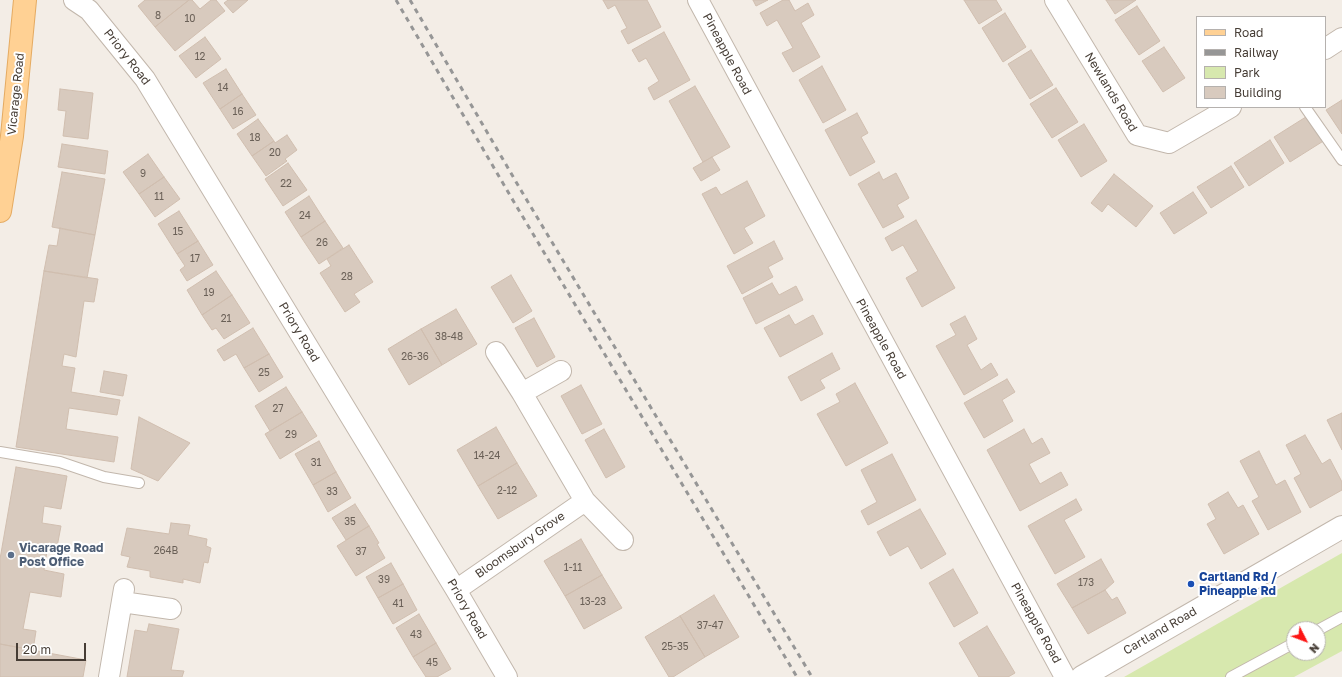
<!DOCTYPE html>
<html>
<head>
<meta charset="utf-8">
<style>
  body { margin:0 }
  #map { position:relative; width:1342px; height:677px; overflow:hidden; background:#f3ede6; font-family:"Golos Text",sans-serif }
  canvas { display:block }
  .legend { position:absolute; left:1196px; top:16px; width:130px; height:92px; box-sizing:border-box; background:#fff; border:1px solid #b5b1ae; margin:0; padding:5px 7px; list-style:none; font-size:12px; color:#463d35 }
  .legend li { display:flex; align-items:center; gap:8px; height:20px }
  .legend b { width:20px; border:1px solid #b5b1ae }
  .north { position:absolute; left:1286px; top:621px; width:40px; height:40px; box-sizing:border-box; background:#fff; border:1px solid #b5b1ae; border-radius:50%; rotate:132deg; font-size:11px; font-weight:700; line-height:16px; text-align:center; color:#463d35 }
  .north::after { content:''; display:block; margin:auto; width:14px; height:18px; background:#fd1514; clip-path:polygon(50% 0,100% 100%,50% 72%,0 100%) }
  .scale { position:absolute; left:16px; top:643px; width:70px; height:18px; box-sizing:border-box; border:2px solid #463d35; border-top:0; padding-left:5px; font-size:12px; line-height:14px; white-space:nowrap; color:#463d35; -webkit-text-stroke:3px #fff; paint-order:stroke }
</style>
</head>
<body>
<div id="map">
<canvas width="1342" height="677"></canvas>
<ul class="legend">
<li><b style="height:5px;background:#ffd194"></b>Road</li>
<li><b style="height:5px;background:#969696"></b>Railway</li>
<li><b style="height:11px;background:#d7e8ae"></b>Park</li>
<li><b style="height:11px;background:#d8cabe"></b>Building</li>
</ul>
<div class="north">N</div>
<div class="scale">20 m</div>
</div>
<script>
const context = document.querySelector('canvas').getContext('2d');
context.lineJoin = 'round';
function fillPath(path, color) { context.fillStyle = color; context.fill(path, 'evenodd'); }
const toPath = rows => new Path2D(rows.map(r => 'M' + r).join(''));
function strokePath(path, color, width, dash) { context.strokeStyle = color; context.lineWidth = width; context.lineCap = dash ? 'butt' : 'round'; context.setLineDash(dash || []); context.stroke(path); }
function drawText(font, color, halo, rows, align = 'center') {
  context.font = font + ' "Golos Text",sans-serif'; context.lineWidth = 4; context.setLineDash([]); context.textBaseline = 'middle'; context.strokeStyle = halo; context.fillStyle = color; for (const [text, x, y, turn = 0] of rows) {
    context.save(); context.translate(x, y); context.rotate((+turn || 0) * Math.PI / 180); context.textAlign = isNaN(turn) ? turn : align; if (halo) context.strokeText(text, 0, 0); context.fillText(text, 0, 0); context.restore();
  }
}
const green = toPath([
  [1342,553,1342,651,1294,677,1124,677],
  [1294,629,1318,629,1318,653,1294,653]
]);
const building = toPath([
  [145,0,189,0,155,27,138,6,145,0],
  [189,0,192,0,200,9,211,0,216,0,225,11,175,51,155,27,189,0],
  [228,0,248,0,233,13,224,3,228,0],
  [603,0,647,0,661,27,628,44,621,31,627,28,615,5,608,9,603,0],
  [753,0,768,0,756,6,753,0],
  [783,0,789,0,795,11,808,3,814,15,801,23,820,57,793,72,782,53,793,48,777,20,767,26,760,13,783,0],
  [964,0,996,0,1002,10,979,24,964,0],
  [1106,0,1136,0,1115,14,1106,0],
  [1137,6,1160,41,1139,55,1115,20,1137,6],
  [1005,13,1026,47,1003,62,982,28,1005,13],
  [664,32,690,80,654,100,648,88,659,81,646,58,639,62,632,50,664,32],
  [205,37,221,59,196,78,179,56,205,37],
  [1164,47,1185,78,1163,92,1142,61,1164,47],
  [1031,50,1053,85,1030,99,1008,64,1031,50],
  [822,66,846,110,823,123,799,80,822,66],
  [226,69,242,94,220,109,203,83,226,69],
  [695,86,730,147,703,162,669,101,695,86],
  [1056,88,1078,122,1052,138,1030,104,1056,88],
  [60,89,93,93,88,139,63,136,66,111,58,110,60,89],
  [242,94,256,115,233,129,220,109,242,94],
  [1342,100,1342,134,1326,110,1342,100],
  [857,113,868,133,861,137,875,162,850,176,825,130,857,113],
  [1309,115,1325,140,1290,162,1274,137,1309,115],
  [258,119,274,141,252,156,237,134,258,119],
  [1084,124,1107,161,1081,177,1058,140,1084,124],
  [287,135,297,150,285,159,287,161,266,176,252,156,274,141,275,143,287,135],
  [1270,140,1284,163,1249,186,1234,163,1270,140],
  [62,144,108,151,105,174,58,167,62,144],
  [148,154,164,177,139,194,123,172,148,154],
  [712,157,720,170,701,181,693,168,712,157],
  [288,163,307,190,283,206,265,179,288,163],
  [1231,166,1244,187,1211,208,1197,187,1231,166],
  [62,172,105,179,95,235,52,227,62,172],
  [879,172,883,180,896,173,909,198,897,205,904,217,883,228,858,184,879,172],
  [1114,174,1153,206,1136,227,1108,204,1102,212,1091,203,1114,174],
  [164,177,180,199,155,217,139,194,164,177],
  [747,181,765,216,744,228,753,243,734,254,702,194,716,187,721,195,747,181],
  [1193,192,1207,213,1174,234,1160,213,1193,192],
  [309,196,325,221,301,237,285,212,309,196],
  [179,211,198,241,177,254,158,224,179,211],
  [916,220,955,288,922,307,906,278,918,271,903,245,892,251,885,238,916,220],
  [325,221,343,248,319,264,301,237,325,221],
  [60,228,95,235,87,278,44,271,49,245,57,246,60,228],
  [198,241,213,265,187,281,180,270,185,266,177,254,198,241],
  [774,241,783,259,768,267,773,277,742,294,727,266,774,241],
  [349,245,373,282,354,294,360,302,345,312,320,273,331,266,327,259,349,245],
  [44,271,98,279,94,302,84,301,76,357,64,354,62,366,75,368,71,392,120,400,117,415,69,408,66,429,118,437,114,462,16,447,44,271],
  [216,271,232,295,202,315,187,290,216,271],
  [511,275,532,311,513,323,491,287,511,275],
  [772,283,779,295,796,286,803,300,756,324,743,298,772,283],
  [232,295,250,323,224,339,216,328,212,330,202,315,232,295],
  [456,309,477,344,442,365,421,329,456,309],
  [789,315,795,325,813,315,823,334,780,357,764,328,789,315],
  [965,316,977,339,967,345,981,370,991,363,998,375,964,395,936,346,956,335,950,324,965,316],
  [534,318,555,357,537,367,515,328,534,318],
  [253,328,269,354,244,368,236,354,224,361,217,350,253,328],
  [421,329,442,365,409,385,388,349,421,329],
  [832,353,840,369,820,380,825,388,801,401,788,377,832,353],
  [269,354,283,377,259,392,244,368,269,354],
  [104,371,127,375,123,396,100,392,104,371],
  [1007,379,1015,392,1002,400,1013,421,984,438,964,403,1007,379],
  [855,383,888,443,846,466,817,414,840,402,836,394,855,383],
  [581,385,602,424,582,434,561,396,581,385],
  [286,387,302,412,270,431,255,406,286,387],
  [302,412,317,436,280,459,265,434,302,412],
  [1342,413,1342,450,1327,420,1342,413],
  [139,417,190,443,158,481,131,469,139,417],
  [496,427,517,463,478,486,457,450,496,427],
  [604,429,625,467,606,478,585,440,604,429],
  [1024,429,1032,444,1042,438,1050,453,1029,464,1040,484,1061,472,1068,485,1020,511,987,450,1024,429],
  [1305,435,1322,464,1330,459,1342,482,1342,490,1310,508,1294,478,1301,474,1286,445,1305,435],
  [319,441,336,472,313,485,295,454,319,441],
  [1259,451,1276,485,1285,480,1301,512,1268,530,1252,501,1259,497,1240,461,1259,451],
  [892,454,916,500,868,525,861,511,877,502,861,470,892,454],
  [517,463,537,496,498,519,478,486,517,463],
  [16,467,67,476,61,509,44,506,42,523,61,526,57,547,48,545,44,570,64,574,61,597,30,592,23,629,36,631,33,650,0,644,0,559,16,467],
  [336,472,351,498,328,512,313,485,336,472],
  [1228,492,1238,508,1243,505,1259,534,1224,554,1207,524,1216,519,1208,504,1228,492],
  [1076,499,1082,510,1064,520,1085,557,1055,574,1028,526,1076,499],
  [355,504,369,526,346,540,332,518,355,504],
  [920,509,946,554,921,569,908,546,890,556,877,532,920,509],
  [171,523,190,525,188,535,207,539,206,546,211,548,208,563,204,562,200,583,183,579,183,583,150,577,150,571,127,567,130,557,121,555,127,528,169,534,171,523],
  [369,526,379,543,377,544,385,558,356,576,337,546,369,526],
  [581,539,602,575,565,596,544,561,581,539],
  [1101,559,1114,582,1105,590,1072,608,1057,584,1101,559],
  [391,563,403,584,378,598,366,577,391,563],
  [953,569,978,613,954,627,929,583,953,569],
  [602,575,622,608,584,629,565,596,602,575],
  [403,584,417,610,393,624,378,598,403,584],
  [1105,590,1112,600,1117,597,1126,613,1088,634,1072,608,1105,590],
  [714,595,739,637,705,657,680,616,714,595],
  [419,614,436,643,413,657,396,628,419,614],
  [680,616,705,657,673,677,669,677,645,637,680,616],
  [149,624,179,629,171,670,184,671,182,677,127,677,135,630,147,632,149,624],
  [987,626,1015,673,1008,677,979,677,959,643,987,626],
  [436,643,451,669,437,677,426,677,413,657,436,643],
  [0,644,86,660,83,677,0,677,0,644]
]);
const service = toPath([
  [1305,107,1342,160],
  [0,452,60,462,104,477,139,483],
  [1318,630,1342,617],
  [1231,677,1294,643]
]);
const minor = toPath([
  [74,0,89,10,145,79,456,590,507,677],
  [698,0,1065,677],
  [1055,0,1137,135,1169,143,1231,107],
  [1325,49,1342,38],
  [496,352,522,393,585,501,623,540],
  [522,393,561,371],
  [456,590,585,501],
  [122,602,171,609],
  [109,677,124,589]
]);
const tertiary = toPath([
  [1082,677,1342,527]
]);
const primary = toPath([
  [0,211,12,136,25,0]
]);
const rail = toPath([
  [396,0,511,197,797,677],
  [410,0,522,192,812,677]
]);
const markers = [
  [11,555,4,"#5c6f8a"],
  [1191,584,4,"#1a4fb4"]
];
const numberNames = [
  ["8",158,16],
  ["10",190,19],
  ["12",200,57],
  ["14",223,88],
  ["16",238,112],
  ["18",255,138],
  ["20",275,153],
  ["9",143,174],
  ["22",286,184],
  ["11",159,197],
  ["24",305,216],
  ["15",178,232],
  ["26",322,243],
  ["17",195,259],
  ["28",347,277],
  ["19",209,293],
  ["21",226,319],
  ["38-48",449,337],
  ["26-36",415,357],
  ["25",264,373],
  ["27",278,409],
  ["29",291,435],
  ["14-24",487,456],
  ["31",316,463],
  ["2-12",507,491],
  ["33",332,492],
  ["35",350,522],
  ["264B",166,551],
  ["37",361,552],
  ["1-11",573,568],
  ["39",384,580],
  ["173",1086,583],
  ["13-23",593,602],
  ["41",398,604],
  ["37-47",710,626],
  ["43",416,635],
  ["25-35",675,647],
  ["45",432,663]
];
const streetNames = [
  ["Pineapple Road",727,54,62],
  ["Priory Road",127,57,52],
  ["Newlands Road",1111,92,59],
  ["Vicarage Road",16,94,-84],
  ["Priory Road",299,332,59],
  ["Pineapple Road",881,339,61],
  ["Bloomsbury Grove",520,545,-35],
  ["Priory Road",467,609,60],
  ["Pineapple Road",1036,623,61],
  ["Cartland Road",1160,631,-30]
];
const serviceNames = [
  ["Vicarage Road",19,548],
  ["Post Office",19,562]
];
const transitNames = [
  ["Cartland Rd /",1199,577],
  ["Pineapple Rd",1199,591]
];
fillPath(green, '#d7e8ae');
fillPath(building, '#d8cabe');
strokePath(building, '#d0beaf', 1);
strokePath(service, '#c2b7ac', 12);
strokePath(minor, '#c2b7ac', 22);
strokePath(tertiary, '#c2b7ac', 24);
strokePath(primary, '#e5ab62', 24);
strokePath(service, '#fff', 10);
strokePath(minor, '#fff', 20);
strokePath(tertiary, '#fff', 22);
strokePath(primary, '#ffd194', 22);
strokePath(rail, '#969696', 3, [5, 5]);
for (const [x, y, r, color] of markers) { const dot = new Path2D(); dot.arc(x, y, r, 0, 2 * Math.PI); context.fillStyle = color; context.fill(dot); strokePath(dot, '#fff', 1.5); }
drawText('10px', '#6a6057', null, numberNames);
drawText('12px', '#463d35', '#fff', streetNames);
drawText('bold 12px', '#4e5e75', '#fff', serviceNames, 'left');
drawText('bold 12px', '#164399', '#fff', transitNames, 'left');
</script>
</body>
</html>
